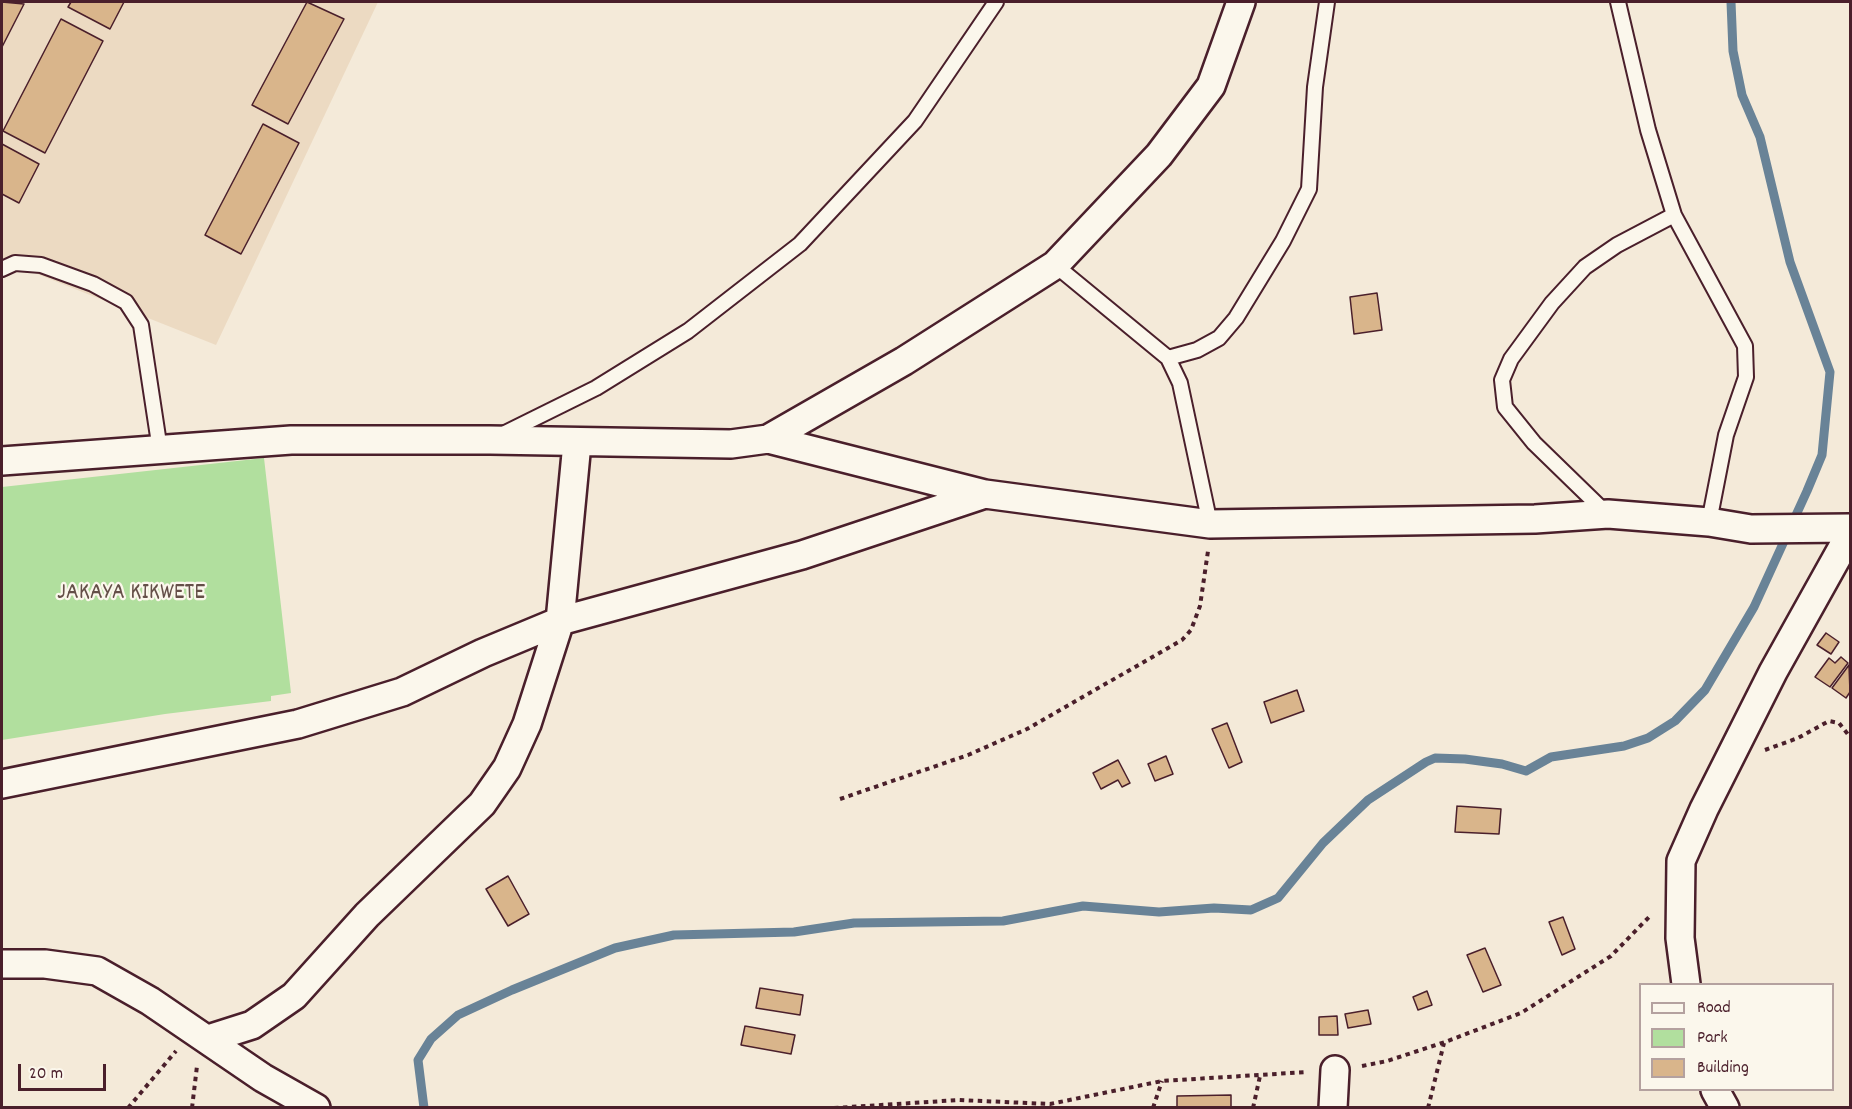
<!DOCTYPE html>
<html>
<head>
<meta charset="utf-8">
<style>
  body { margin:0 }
  #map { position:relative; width:1852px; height:1109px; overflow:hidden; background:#f4ead9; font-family:Dekko,sans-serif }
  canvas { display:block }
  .frame { position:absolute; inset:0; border:3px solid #4a1f2b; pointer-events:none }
  .legend { position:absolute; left:1639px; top:983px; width:195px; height:108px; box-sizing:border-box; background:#fbf7ec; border:2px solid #b4a19f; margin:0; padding:8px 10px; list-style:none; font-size:18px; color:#4a1f2b }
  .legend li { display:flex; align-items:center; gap:12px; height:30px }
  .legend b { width:30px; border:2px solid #b4a19f }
  .scale { position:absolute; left:18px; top:1064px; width:88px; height:27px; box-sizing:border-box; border:3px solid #4a1f2b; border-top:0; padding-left:8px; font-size:18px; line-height:21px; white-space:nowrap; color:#4a1f2b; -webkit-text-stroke:4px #fbf7ec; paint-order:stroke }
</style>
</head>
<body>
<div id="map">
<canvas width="1852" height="1109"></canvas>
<div class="frame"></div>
<ul class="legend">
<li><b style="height:8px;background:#fbf7ec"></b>Road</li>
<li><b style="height:16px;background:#b1df9e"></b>Park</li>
<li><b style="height:16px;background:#d9b58b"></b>Building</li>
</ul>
<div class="scale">20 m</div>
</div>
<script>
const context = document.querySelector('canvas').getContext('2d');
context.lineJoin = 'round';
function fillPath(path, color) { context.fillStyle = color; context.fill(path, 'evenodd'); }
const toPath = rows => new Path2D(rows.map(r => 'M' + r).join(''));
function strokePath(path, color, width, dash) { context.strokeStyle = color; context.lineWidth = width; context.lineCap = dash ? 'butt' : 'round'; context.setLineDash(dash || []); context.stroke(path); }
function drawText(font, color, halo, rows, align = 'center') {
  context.font = font + ' Dekko,sans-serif'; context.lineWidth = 4.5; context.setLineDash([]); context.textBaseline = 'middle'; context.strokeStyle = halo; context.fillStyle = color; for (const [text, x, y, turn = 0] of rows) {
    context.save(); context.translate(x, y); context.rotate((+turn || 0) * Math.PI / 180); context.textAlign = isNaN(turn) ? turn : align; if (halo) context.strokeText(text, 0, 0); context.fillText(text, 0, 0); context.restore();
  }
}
const built = toPath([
  [2,2,378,2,216,345,2,260]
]);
const green = toPath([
  [264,458,291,693,271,696,271,701,165,714,2,740,2,487]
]);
const stream = toPath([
  [424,1108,418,1060,431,1039,458,1015,512,990,615,948,674,935,794,932,854,923,1003,921,1083,906,1159,912,1214,908,1251,910,1278,898,1323,843,1368,800,1426,762,1435,758,1465,759,1502,764,1526,771,1551,757,1624,746,1648,738,1675,721,1705,690,1754,607,1807,491,1822,455,1830,372,1790,262,1760,137,1742,95,1733,51,1731,2]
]);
const building = toPath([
  [2,2,24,4,2,47,2,2],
  [71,2,124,2,110,29,68,7,71,2],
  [307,2,344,19,288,124,252,105,307,2],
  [61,19,103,41,45,153,3,131,61,19],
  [263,124,299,143,241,254,205,235,263,124],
  [2,144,39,164,19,203,2,194,2,144],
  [1377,293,1382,330,1354,334,1350,297,1377,293],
  [1826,633,1839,642,1831,654,1817,645,1826,633],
  [1841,657,1848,663,1830,687,1815,677,1829,658,1835,663,1841,657],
  [1849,665,1850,692,1846,698,1832,688,1849,665],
  [1297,690,1304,711,1271,723,1264,702,1297,690],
  [1227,723,1242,762,1229,768,1212,729,1227,723],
  [1166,756,1173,774,1155,781,1148,764,1166,756],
  [1118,760,1130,783,1122,787,1118,780,1101,789,1093,773,1118,760],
  [1457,806,1501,809,1499,834,1455,832,1457,806],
  [508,876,529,914,508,926,486,889,508,876],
  [1563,917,1575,949,1562,955,1549,922,1563,917],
  [1485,948,1501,985,1483,992,1467,955,1485,948],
  [760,988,803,995,800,1015,756,1008,760,988],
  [1427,991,1432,1005,1418,1010,1413,997,1427,991],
  [1368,1010,1371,1024,1348,1028,1345,1014,1368,1010],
  [1337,1016,1338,1035,1319,1035,1319,1017,1337,1016],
  [745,1026,795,1035,791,1054,741,1045,745,1026],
  [1231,1095,1231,1108,1177,1108,1177,1096,1231,1095]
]);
const path = toPath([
  [1765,750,1798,738,1829,721,1839,723,1850,737],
  [840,799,968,755,1027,729,1182,640,1191,630,1200,606,1208,551],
  [1362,1066,1387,1061,1445,1042,1521,1013,1611,956,1651,915],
  [128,1108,176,1051],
  [192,1108,197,1066],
  [834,1108,959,1100,1050,1104,1162,1081,1307,1072],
  [1153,1108,1162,1081],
  [1253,1108,1260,1076],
  [1428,1108,1444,1043]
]);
const lane = toPath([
  [1618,2,1648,130,1674,215,1745,346,1746,377,1726,435,1709,522],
  [1055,265,1168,358,1180,383,1210,524],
  [2,269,15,263,41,265,93,284,126,302,141,325,160,450],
  [1168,358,1197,350,1219,338,1236,318,1283,241,1309,189,1315,87,1327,2],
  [503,434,596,388,688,331,800,244,915,121,996,2],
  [1606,513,1534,443,1505,407,1502,380,1511,359,1552,303,1585,267,1617,245,1674,215]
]);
const street = toPath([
  [768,439,985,494,1210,524,1535,519,1608,514,1709,522,1751,529,1850,528],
  [2,461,291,440,490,440,731,444,768,439,904,361,1055,265,1159,155,1211,86,1241,2],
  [2,784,298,724,402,692,483,653,560,621,802,555,985,494],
  [2,964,45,964,97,971,150,1001,263,1078,316,1108],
  [1686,984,1680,938,1681,861,1704,809,1773,672,1850,534],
  [208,1039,252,1025,294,996,367,915,482,804,507,768,527,724,560,621,577,443],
  [1715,1090,1725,1108],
  [1333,1108,1335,1070]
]);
const parkNames = [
  ["JAKAYA KIKWETE",131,595]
];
fillPath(built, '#ecdac2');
fillPath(green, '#b1df9e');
strokePath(stream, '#698397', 9);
fillPath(building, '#d9b58b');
strokePath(building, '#4a1f2b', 1.5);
strokePath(lane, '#4a1f2b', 18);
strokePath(street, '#4a1f2b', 32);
strokePath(path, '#4a1f2b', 4, [4.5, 4.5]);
strokePath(lane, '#fbf7ec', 14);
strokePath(street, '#fbf7ec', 27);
drawText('24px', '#644f48', '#fbf7ec', parkNames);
</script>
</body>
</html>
